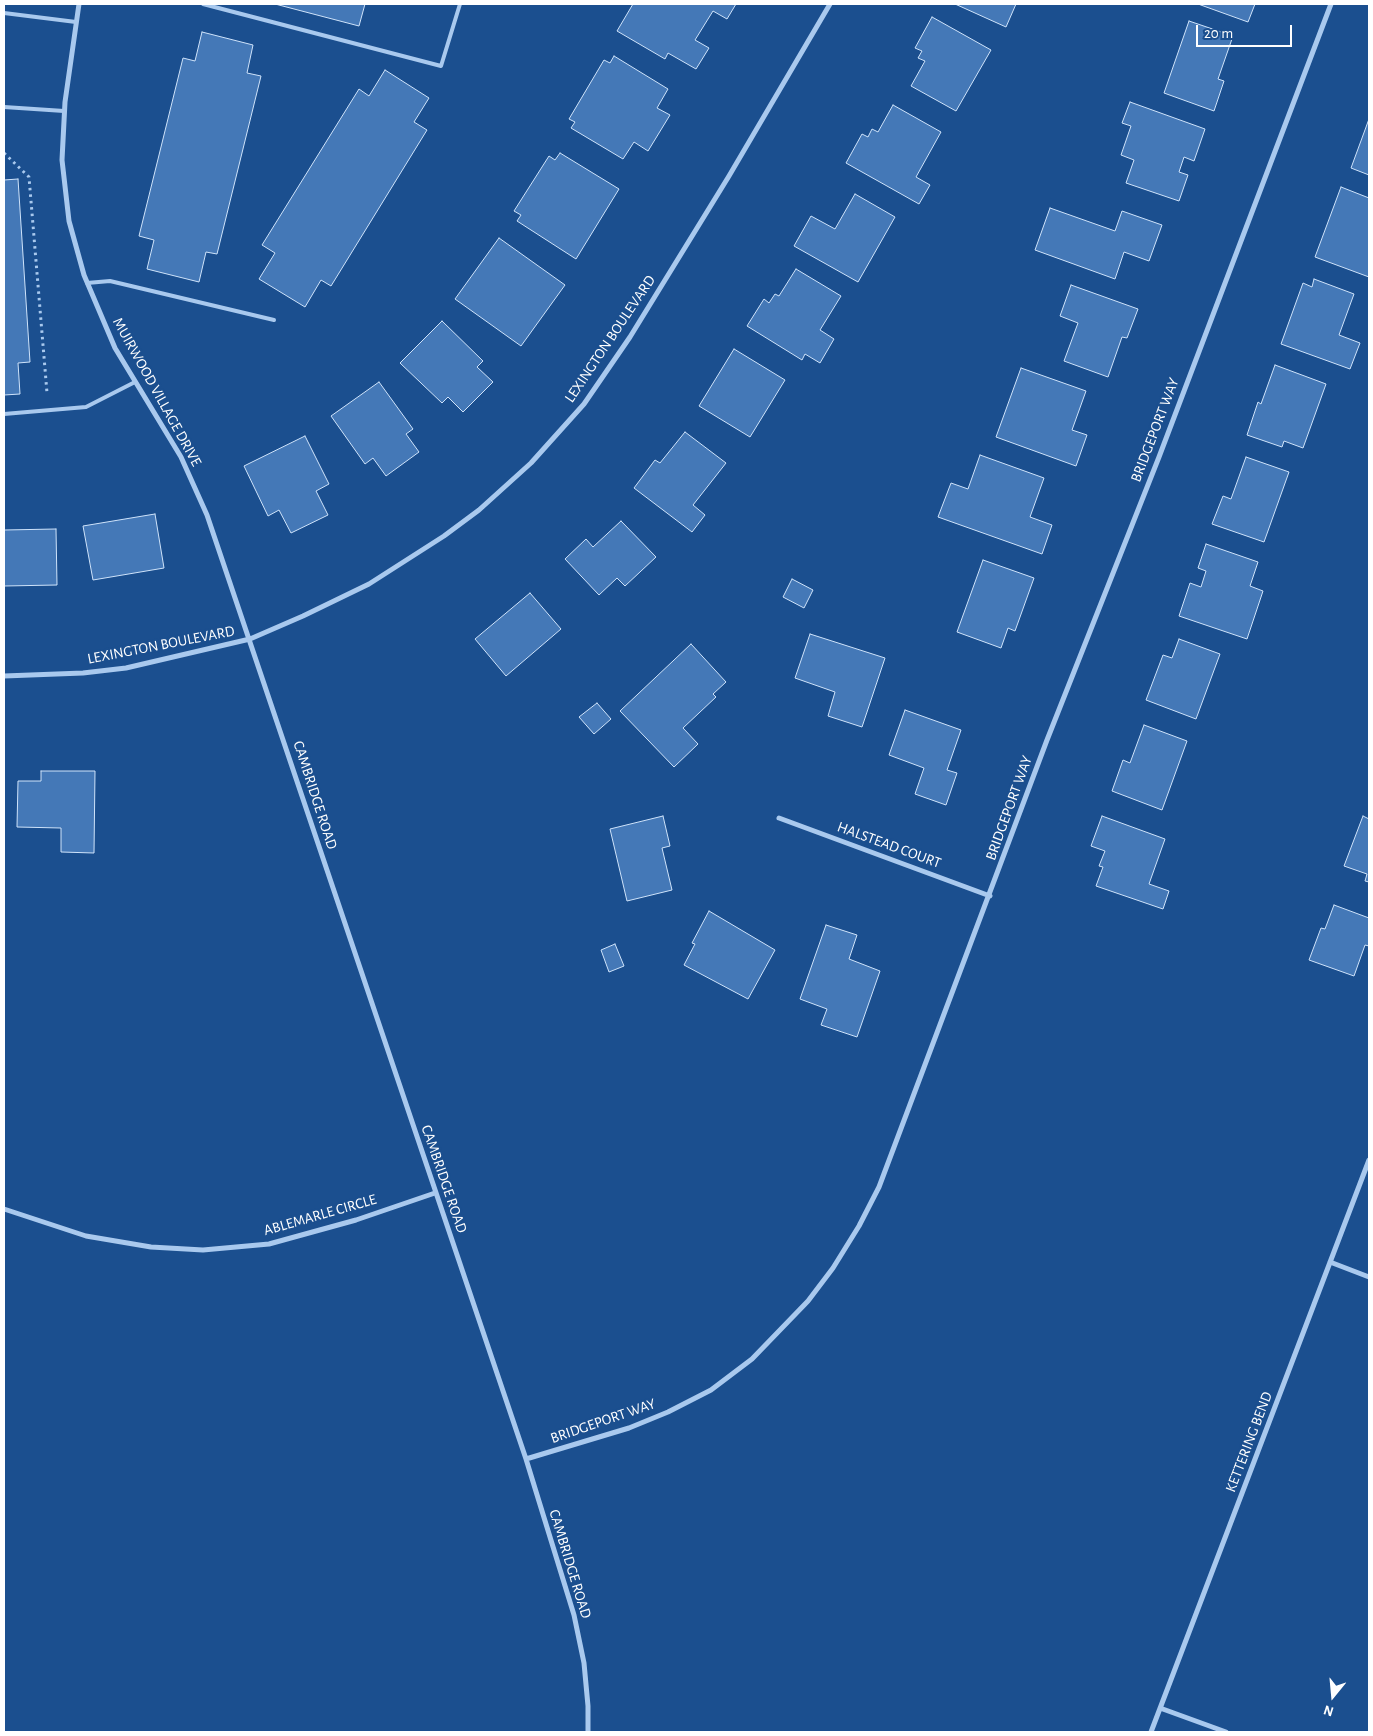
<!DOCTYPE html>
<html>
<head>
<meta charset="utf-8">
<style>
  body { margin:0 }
  #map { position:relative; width:1373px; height:1736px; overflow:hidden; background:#1b4f8f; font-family:"Alegreya Sans",sans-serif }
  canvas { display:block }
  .frame { position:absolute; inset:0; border:5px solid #fff; pointer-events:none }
  .north { position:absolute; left:1308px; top:1671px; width:50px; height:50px; -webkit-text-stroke:4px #1b4f8f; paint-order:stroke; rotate:197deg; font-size:14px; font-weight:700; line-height:20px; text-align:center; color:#fff }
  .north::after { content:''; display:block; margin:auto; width:18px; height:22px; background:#fff; clip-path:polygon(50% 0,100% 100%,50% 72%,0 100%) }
  .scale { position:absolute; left:1196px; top:25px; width:96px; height:22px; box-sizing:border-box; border:2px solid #fff; border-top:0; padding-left:6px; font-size:15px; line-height:18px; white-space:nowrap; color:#fff; -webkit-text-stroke:4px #1b4f8f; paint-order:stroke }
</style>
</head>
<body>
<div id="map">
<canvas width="1373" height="1736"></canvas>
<div class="frame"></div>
<div class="north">N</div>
<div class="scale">20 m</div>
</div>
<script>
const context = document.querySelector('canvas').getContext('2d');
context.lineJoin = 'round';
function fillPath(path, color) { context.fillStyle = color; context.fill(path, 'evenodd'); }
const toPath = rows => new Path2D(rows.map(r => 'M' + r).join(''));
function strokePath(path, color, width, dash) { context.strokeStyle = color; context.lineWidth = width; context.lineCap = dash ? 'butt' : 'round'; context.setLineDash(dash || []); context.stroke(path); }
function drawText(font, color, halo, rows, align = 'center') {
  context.font = font + ' "Alegreya Sans",sans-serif'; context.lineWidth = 4.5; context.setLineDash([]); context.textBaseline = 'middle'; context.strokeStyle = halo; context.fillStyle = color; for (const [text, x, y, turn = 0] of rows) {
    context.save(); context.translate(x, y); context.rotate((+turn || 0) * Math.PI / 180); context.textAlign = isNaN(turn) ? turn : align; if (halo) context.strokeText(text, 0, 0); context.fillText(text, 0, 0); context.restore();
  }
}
const building = toPath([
  [275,4,365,4,359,26,275,4],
  [633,4,736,4,727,19,713,11,695,40,709,48,696,69,668,53,665,59,617,31,633,4],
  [955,4,1016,4,1006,27,955,4],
  [1198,4,1255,4,1248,22,1198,4],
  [932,17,991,50,956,111,911,86,925,61,918,58,922,51,915,48,932,17],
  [1189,21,1233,36,1218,79,1224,81,1214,111,1164,93,1189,21],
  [202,32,253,45,247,73,261,76,217,254,206,252,199,282,147,269,154,240,139,236,183,58,195,61,202,32],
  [614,56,668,89,657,108,670,115,648,151,634,142,623,159,571,128,575,122,569,119,604,60,610,63,614,56],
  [385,70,429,98,414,122,427,130,331,286,321,280,305,307,259,279,275,253,262,245,359,89,369,96,385,70],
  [1130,102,1205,129,1194,161,1184,157,1179,172,1188,175,1179,201,1126,183,1134,160,1121,155,1131,126,1122,123,1130,102],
  [893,105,941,132,916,177,930,185,919,204,846,163,862,134,868,137,872,129,878,132,893,105],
  [1369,119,1369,175,1351,168,1369,119],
  [560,153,619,189,576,259,517,221,521,215,514,211,549,156,555,160,560,153],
  [18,179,30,362,18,363,20,394,4,395,4,180,18,179],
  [1341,187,1369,198,1369,277,1315,257,1341,187],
  [855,194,895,217,858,282,794,246,811,216,835,229,855,194],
  [1050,208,1115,231,1122,211,1162,225,1149,261,1124,252,1115,279,1035,250,1050,208],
  [499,238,565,285,521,346,455,299,499,238],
  [796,269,841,296,820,330,834,339,820,363,805,354,802,360,747,326,764,299,769,303,775,294,779,296,796,269],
  [1314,279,1354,294,1339,335,1360,343,1350,369,1281,344,1303,283,1312,287,1314,279],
  [1071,285,1138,309,1127,338,1122,337,1108,377,1064,361,1078,323,1060,316,1071,285],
  [442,321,483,361,477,367,493,382,463,412,448,397,442,403,400,363,442,321],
  [734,349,785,380,750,437,699,406,734,349],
  [1275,365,1326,384,1303,448,1284,441,1282,447,1247,435,1258,402,1261,404,1275,365],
  [1021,368,1086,391,1072,430,1087,435,1076,466,996,437,1021,368],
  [379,382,413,429,406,434,419,452,386,476,373,458,365,464,331,416,379,382],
  [685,432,726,463,693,505,705,515,692,532,634,488,655,460,660,463,685,432],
  [305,436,329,484,316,491,328,515,291,533,279,510,268,516,244,466,305,436],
  [980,455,1044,478,1030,517,1052,525,1042,554,938,517,951,483,968,489,980,455],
  [1246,457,1289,472,1264,542,1212,524,1223,496,1231,499,1246,457],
  [155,514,164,568,93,580,83,526,155,514],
  [621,521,656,557,625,586,617,578,599,595,565,559,586,539,593,547,621,521],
  [56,529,57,585,4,586,4,530,56,529],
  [1206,544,1258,562,1250,586,1263,591,1247,639,1179,616,1190,583,1201,587,1206,571,1198,568,1206,544],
  [983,560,1034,578,1015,631,1008,628,1001,648,957,632,983,560],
  [792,579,813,590,804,608,783,597,792,579],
  [530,593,561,629,506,676,475,639,530,593],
  [810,634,885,658,862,727,828,716,835,692,795,678,810,634],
  [1179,639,1220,654,1196,719,1146,700,1163,655,1172,658,1179,639],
  [691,644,726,682,713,694,716,697,683,728,698,744,674,767,620,711,691,644],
  [597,703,611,719,594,734,579,717,597,703],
  [905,710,961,730,947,770,957,773,946,805,915,794,924,768,889,755,905,710],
  [1144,725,1187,741,1162,810,1112,791,1123,760,1130,763,1144,725],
  [41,771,95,771,94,853,61,852,61,828,17,827,18,781,41,781,41,771],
  [663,816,670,846,662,848,672,890,627,901,610,829,663,816],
  [1102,816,1165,839,1149,884,1169,891,1163,909,1096,886,1103,867,1099,866,1105,851,1091,846,1102,816],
  [1363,816,1369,819,1369,882,1365,881,1367,874,1344,866,1363,816],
  [1334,905,1369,918,1369,946,1365,945,1354,976,1309,960,1321,928,1325,929,1334,905],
  [709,911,775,950,748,999,684,965,695,944,692,943,709,911],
  [826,925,857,935,849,959,880,971,857,1037,821,1025,827,1009,800,999,826,925],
  [615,944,624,966,609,972,601,950,615,944]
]);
const path = toPath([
  [4,153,29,177,47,393]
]);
const lane = toPath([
  [203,4,441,66,460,4],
  [4,13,76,22],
  [4,107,64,111],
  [87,283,110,281,274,320],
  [4,414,86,407,135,382]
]);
const street = toPath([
  [79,4,65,102,62,160,69,221,84,275,115,348,181,457,207,515,526,1459,574,1615,584,1663,588,1706,588,1732],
  [4,676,83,673,126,668,250,639,303,616,369,584,444,536,479,510,531,463,584,404,630,337,729,176,830,4],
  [779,818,990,896],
  [4,1209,86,1236,151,1247,203,1250,269,1244,356,1220,435,1193],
  [1330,1262,1369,1277],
  [526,1459,629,1428,668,1412,711,1390,752,1359,808,1301,833,1268,859,1226,879,1187,1047,740,1159,457,1331,4],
  [1160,1708,1226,1732],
  [1151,1732,1369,1160]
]);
const streetNames = [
  ["LEXINGTON BOULEVARD",610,339,-56],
  ["MUIRWOOD VILLAGE DRIVE",157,392,61],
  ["BRIDGEPORT WAY",1155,430,-69],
  ["LEXINGTON BOULEVARD",161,645,-11],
  ["CAMBRIDGE ROAD",315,795,72],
  ["BRIDGEPORT WAY",1009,808,-70],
  ["HALSTEAD COURT",889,845,20],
  ["CAMBRIDGE ROAD",444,1179,71],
  ["ABLEMARLE CIRCLE",320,1215,-16],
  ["BRIDGEPORT WAY",603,1421,-19],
  ["KETTERING BEND",1249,1442,-69],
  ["CAMBRIDGE ROAD",570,1564,73]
];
fillPath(building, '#4478b7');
strokePath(building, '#cfe3fa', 1);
strokePath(path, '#a9c9ee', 3, [2.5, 4]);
strokePath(lane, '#a9c9ee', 4);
strokePath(street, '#a9c9ee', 5);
drawText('15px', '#fff', '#1b4f8f', streetNames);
</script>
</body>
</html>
